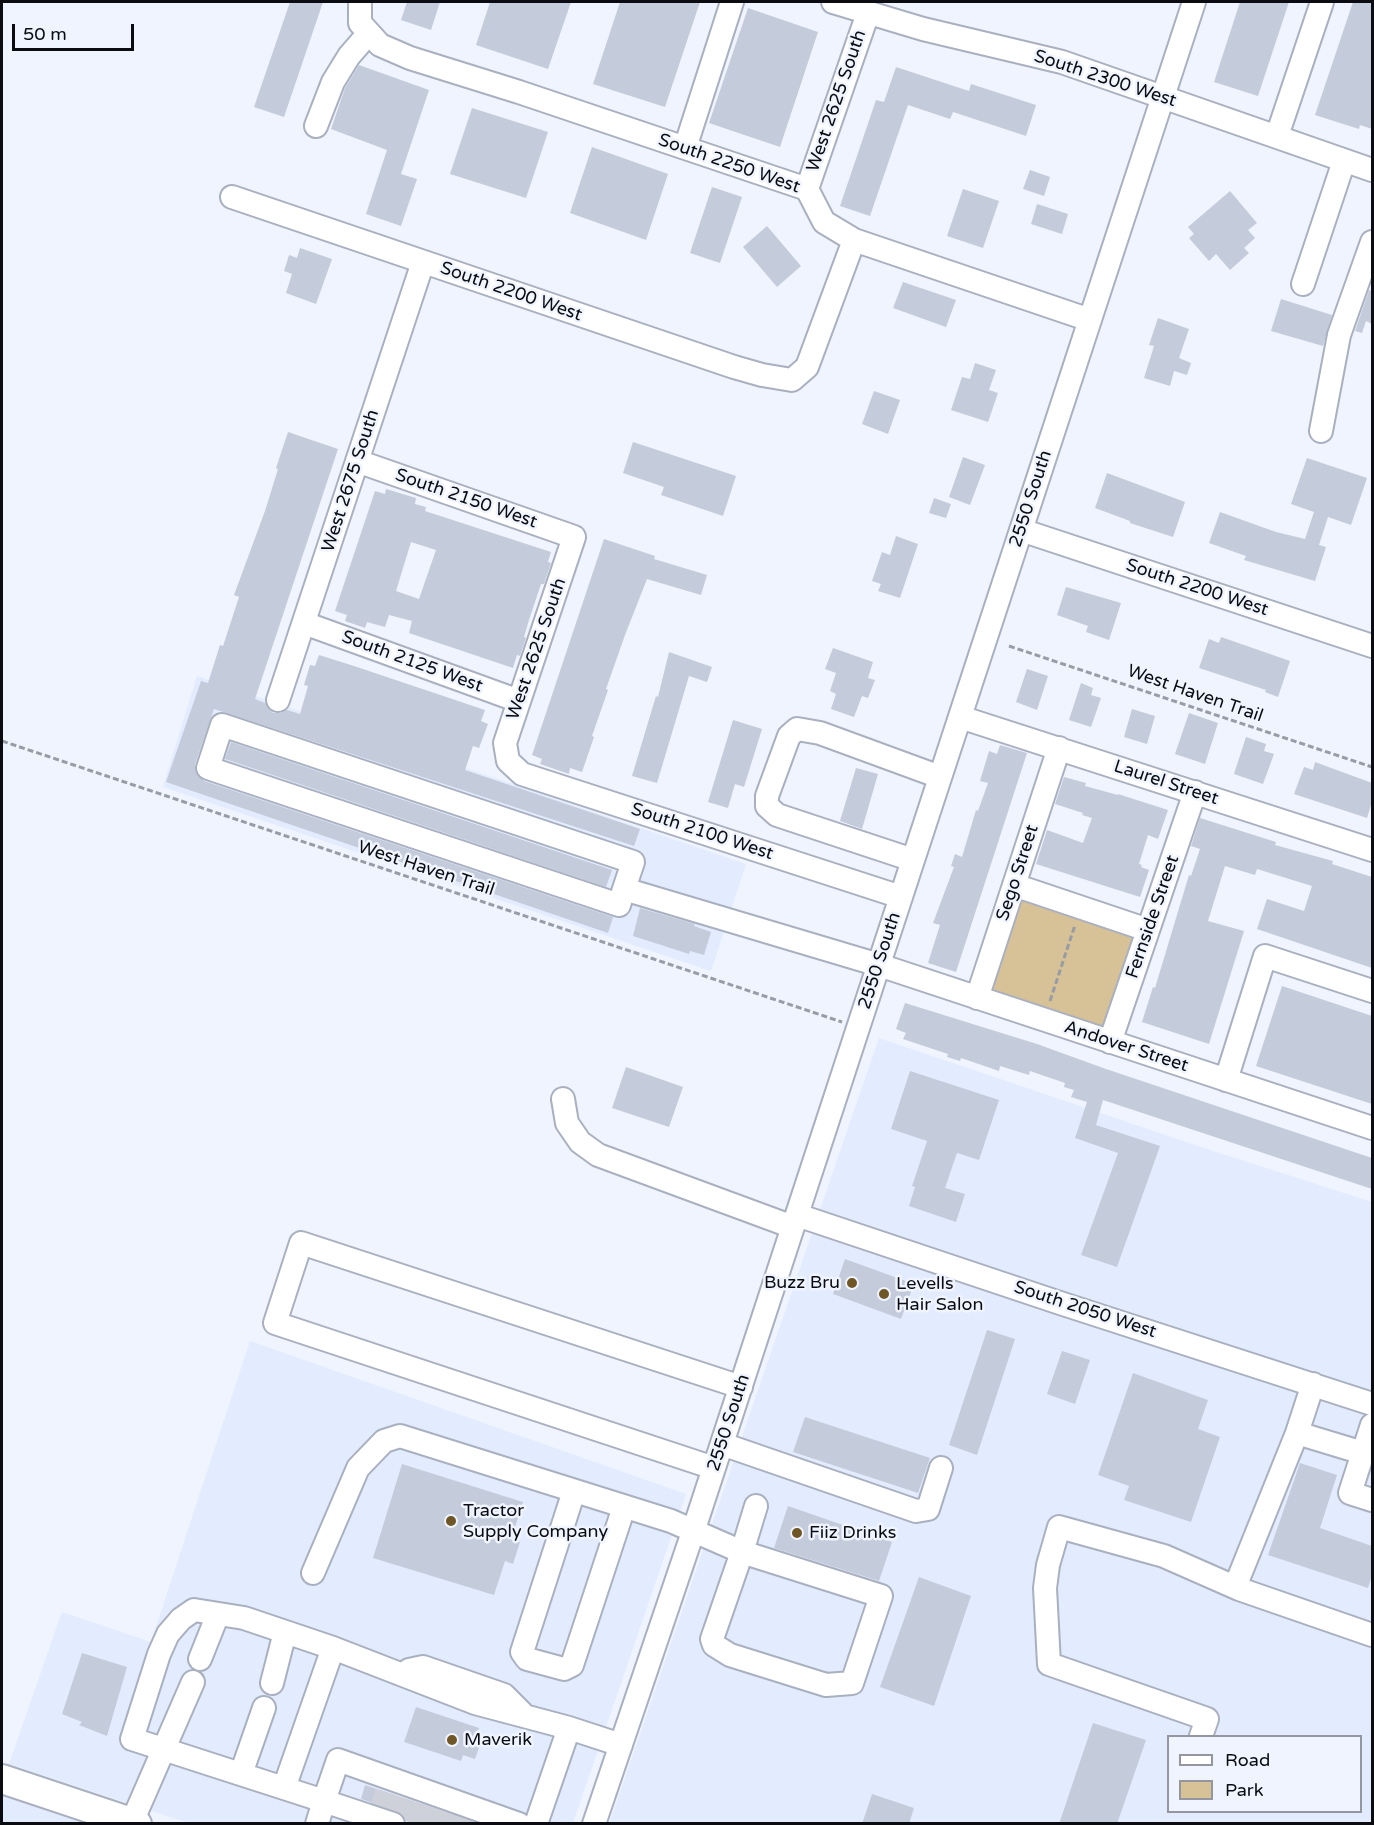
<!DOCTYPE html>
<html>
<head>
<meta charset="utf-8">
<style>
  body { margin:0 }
  #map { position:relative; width:1374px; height:1825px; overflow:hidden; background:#f0f4fe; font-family:"Varela Round",sans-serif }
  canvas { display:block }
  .frame { position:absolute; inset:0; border:3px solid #0a0c11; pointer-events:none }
  .legend { position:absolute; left:1167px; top:1735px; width:195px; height:78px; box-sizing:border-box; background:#f0f4fe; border:2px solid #94979f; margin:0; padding:8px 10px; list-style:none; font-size:18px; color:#0a0c11 }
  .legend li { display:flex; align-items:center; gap:12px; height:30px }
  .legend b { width:30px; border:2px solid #94979f }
  .scale { position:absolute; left:12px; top:24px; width:122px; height:27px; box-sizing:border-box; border:3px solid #0a0c11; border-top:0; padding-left:8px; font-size:18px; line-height:21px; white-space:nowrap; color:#0a0c11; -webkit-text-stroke:4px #f0f4fe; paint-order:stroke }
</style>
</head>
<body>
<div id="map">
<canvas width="1374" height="1825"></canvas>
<div class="frame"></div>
<ul class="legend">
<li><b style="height:8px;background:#fff"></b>Road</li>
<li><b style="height:16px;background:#d7c196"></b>Park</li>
</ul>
<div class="scale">50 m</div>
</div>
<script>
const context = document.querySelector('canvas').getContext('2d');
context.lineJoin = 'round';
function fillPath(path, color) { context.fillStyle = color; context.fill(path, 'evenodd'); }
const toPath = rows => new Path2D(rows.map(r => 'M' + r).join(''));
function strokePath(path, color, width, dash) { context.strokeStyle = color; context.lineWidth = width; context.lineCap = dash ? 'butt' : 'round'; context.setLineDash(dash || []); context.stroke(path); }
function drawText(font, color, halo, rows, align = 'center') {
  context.font = font + ' "Varela Round",sans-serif'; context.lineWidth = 5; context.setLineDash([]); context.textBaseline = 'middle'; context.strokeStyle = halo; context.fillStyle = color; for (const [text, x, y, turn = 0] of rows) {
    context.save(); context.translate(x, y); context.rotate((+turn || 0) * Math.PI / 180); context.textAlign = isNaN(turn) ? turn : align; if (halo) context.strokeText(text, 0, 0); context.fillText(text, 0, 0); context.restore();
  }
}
const built = toPath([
  [197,676,746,864,711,971,163,787],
  [879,1038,1207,1149,1372,1202,1372,1823,609,1824],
  [1168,1736,1360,1736,1360,1812,1168,1812],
  [250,1341,686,1494,573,1823,188,1823,9,1764,62,1612,151,1642],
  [2,1791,99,1823,2,1823]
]);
const green = toPath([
  [1020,893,1140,932,1109,1029,989,990]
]);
const building = toPath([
  [290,2,323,2,284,117,254,107],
  [407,2,440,2,431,30,401,20],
  [490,2,571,2,548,69,476,45],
  [620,2,700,2,665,107,593,84],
  [1240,2,1289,2,1258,96,1214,82],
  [1353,2,1372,2,1372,129,1360,125,1359,129,1315,115],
  [748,8,818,32,780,147,709,123],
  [359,65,429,90,401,174,417,179,401,226,366,214,387,150,331,129,345,88],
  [896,67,969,91,971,84,1036,105,1026,136,953,112,950,119,908,105,870,216,840,206,876,100,884,102],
  [472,108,548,132,526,198,450,174],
  [592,147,668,174,646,240,570,213],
  [1030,170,1050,177,1044,196,1023,189],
  [712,187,742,197,720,263,690,253],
  [963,189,999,201,983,248,947,236],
  [1230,191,1257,223,1248,230,1255,238,1244,248,1249,253,1230,270,1216,254,1209,261,1189,238,1194,234,1188,227],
  [1037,204,1068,214,1062,234,1031,224],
  [767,226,801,266,777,287,743,247],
  [300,248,332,259,316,304,286,293,292,274,284,271,289,255,297,258],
  [903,282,956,300,946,327,893,308],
  [1369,290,1372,291,1372,324,1366,321,1362,333,1355,331],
  [1281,299,1332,315,1323,346,1271,331],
  [1158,318,1189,329,1179,358,1191,363,1187,375,1174,371,1170,386,1144,378,1154,346,1149,345],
  [975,363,996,370,989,390,998,393,988,422,951,410,962,377,970,379],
  [874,391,900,400,888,434,862,424],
  [288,432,338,449,255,699,265,703,268,708,273,713,280,713,287,710,300,714,308,686,304,685,310,665,315,666,319,655,354,666,485,710,481,721,488,724,479,748,473,746,465,770,640,829,634,846,214,709,195,764,195,770,198,776,204,781,613,917,608,933,166,782,201,681,208,683,220,645,223,646,239,597,234,595,265,511,278,469,276,468],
  [633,442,736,476,723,516,661,495,664,487,623,473],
  [963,457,985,465,970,505,949,497],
  [1307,458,1367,478,1351,525,1328,517,1319,545,1326,547,1315,581,1244,560,1246,556,1209,543,1220,512,1276,532,1305,539,1314,512,1291,504],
  [1107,473,1185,502,1173,537,1130,523,1130,521,1095,508],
  [386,489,416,498,415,504,426,507,425,511,551,552,548,562,551,563,544,584,541,584,529,620,524,637,526,638,520,656,517,655,513,668,409,633,412,621,389,615,385,627,367,622,365,628,345,621,347,615,335,611,375,491,385,494],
  [411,542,436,550,419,599,396,591],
  [934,498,951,504,946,518,929,513],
  [896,536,918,544,900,598,878,591,881,584,872,581,882,552,890,555],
  [604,539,655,556,654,559,707,575,701,595,647,579,625,635,606,689,608,690,592,736,594,737,582,772,570,768,569,774,540,764,542,759,532,755],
  [1066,587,1121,603,1109,640,1086,632,1088,626,1057,615],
  [1221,637,1290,661,1278,697,1265,692,1266,690,1199,668,1209,639,1219,643],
  [833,648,873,662,868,678,875,680,868,698,862,696,854,717,831,709,836,694,830,691,836,673,825,669],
  [669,652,712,667,707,682,689,676,657,783,632,776,656,696,658,697],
  [1027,669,1048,676,1037,710,1016,702],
  [1081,683,1093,688,1091,695,1101,698,1091,727,1069,720],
  [1132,709,1155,716,1147,744,1124,737],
  [1189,713,1218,723,1205,764,1175,754],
  [733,720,762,729,744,787,735,784,728,808,708,802],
  [1246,737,1266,744,1264,751,1274,754,1263,784,1234,774],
  [231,742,612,870,606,887,225,759],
  [1000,745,1027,753,956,972,928,963,940,925,933,923,954,867,951,866,955,854,962,857,976,810,978,811,988,783,980,781,989,751,997,754],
  [1315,762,1372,783,1372,802,1367,818,1294,794,1304,767,1313,770],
  [856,768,878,774,862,829,840,821],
  [1064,777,1086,783,1085,786,1118,795,1118,794,1168,810,1158,839,1148,835,1139,864,1142,865,1141,867,1149,870,1140,897,1036,864,1047,830,1083,843,1092,818,1082,815,1083,813,1055,804],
  [1200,818,1276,842,1275,845,1333,861,1332,864,1372,877,1372,968,1257,929,1267,899,1304,911,1312,886,1257,869,1255,875,1225,866,1208,921,1244,931,1209,1044,1142,1022,1153,987,1155,988,1189,875,1191,876,1200,849,1191,846],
  [640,908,695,924,694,926,711,932,704,955,690,951,689,954,633,936],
  [1282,986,1372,1016,1372,1104,1256,1066],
  [905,1003,1037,1044,1106,1069,1372,1158,1372,1189,1103,1100,1096,1125,1160,1146,1117,1267,1081,1255,1118,1153,1075,1138,1087,1102,1071,1097,1074,1090,1064,1087,1065,1083,1030,1071,1029,1075,1000,1066,999,1071,961,1058,960,1061,947,1057,948,1054,903,1039,906,1033,896,1029],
  [626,1067,683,1087,669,1127,612,1108],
  [910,1071,999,1100,979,1160,957,1153,945,1188,965,1194,956,1222,909,1206,915,1187,912,1186,927,1141,891,1129],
  [845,1259,914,1284,901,1319,833,1294],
  [987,1330,1015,1339,977,1455,949,1445],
  [1062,1351,1090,1360,1075,1404,1047,1394],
  [1133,1373,1208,1400,1198,1429,1220,1437,1191,1522,1124,1500,1129,1486,1098,1475],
  [805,1417,930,1458,918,1493,793,1452],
  [1300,1463,1337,1475,1320,1528,1372,1546,1372,1575,1368,1588,1268,1555],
  [402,1464,523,1502,511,1540,520,1542,513,1564,505,1561,494,1595,373,1558],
  [788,1506,892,1542,879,1581,774,1548],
  [919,1577,971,1596,934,1706,880,1687],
  [82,1653,127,1667,107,1736,79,1725,82,1722,62,1714],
  [416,1707,479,1728,475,1740,481,1742,475,1759,463,1755,461,1761,404,1742],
  [1093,1723,1146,1740,1117,1824,1059,1824],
  [365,1785,474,1822,474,1824,415,1824,406,1821,403,1815,397,1811,361,1799],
  [872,1794,914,1808,909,1824,862,1824]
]);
const minorTunnel = toPath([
  [380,1812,386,1792],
  [398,1818,404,1798],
  [416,1824,422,1804],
  [435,1824,440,1810],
  [458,1824,460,1816]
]);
const path = toPath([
  [1009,646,1372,767],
  [2,741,842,1022],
  [1050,1001,1075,925]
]);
const minor = toPath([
  [360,2,360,23,380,45,410,58,519,92,807,189,824,222,854,240,1090,320],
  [833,2,923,29,1062,62,1372,170],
  [316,126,333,82,349,56,369,33],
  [1277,136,1322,2],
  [685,148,732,2],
  [807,189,868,13],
  [232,197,734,367,762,375,792,380,807,367,854,240],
  [1303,284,1344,161],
  [1321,431,1339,335,1372,242],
  [357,461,574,537,505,743,508,761,522,774,901,897],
  [1021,530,1372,646],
  [304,623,519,701],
  [278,700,423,262],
  [960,717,1372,850],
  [913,860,777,815,767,806,767,796,789,736,797,729,820,733,940,777],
  [1014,885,1148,930],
  [624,889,633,862,222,725,208,768,619,905,624,889,879,965,1372,1128],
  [977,998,1059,748],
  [1110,1042,1195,792],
  [1226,1080,1265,956,1372,991],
  [563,1099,567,1123,580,1142,598,1155,793,1227],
  [797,1215,1060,1303,1372,1404],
  [1372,1425,1350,1493,1372,1500],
  [1297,1433,1363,1453],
  [722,1444,916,1511,928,1509,941,1468],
  [714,1468,275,1323,301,1243,741,1387],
  [574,1491,522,1652,527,1659,564,1669,572,1665,624,1507],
  [313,1573,358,1468,384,1441,400,1436,671,1521,742,1552,881,1596,852,1683,826,1685,730,1655,714,1645,712,1639,742,1552,756,1506],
  [1235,1587,1297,1433,1313,1384],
  [200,1659,218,1614],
  [409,1670,423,1667,504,1695,522,1713],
  [272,1683,285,1632],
  [1201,1736,1207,1719,1049,1664,1045,1588,1048,1565,1059,1527,1164,1556,1239,1589,1372,1635],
  [241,1774,264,1708],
  [284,1788,333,1648],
  [132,1822,193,1682],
  [317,1824,324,1801,393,1824],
  [519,1824,338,1760,324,1801,132,1739,159,1654,168,1634,181,1619,194,1610,244,1618,333,1648,475,1703,569,1728],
  [536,1824,569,1728,621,1745],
  [594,1824,693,1532,1194,2]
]);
const major = toPath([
  [2,1779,137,1824]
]);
const markers = [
  [852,1283,6,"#6e5626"],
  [884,1294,6,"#6e5626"],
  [451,1521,6,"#6e5626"],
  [797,1533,6,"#6e5626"],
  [452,1740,6,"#6e5626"]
];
const streetNames = [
  ["South 2300 West",1105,79,18],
  ["West 2625 South",837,101,-71],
  ["South 2250 West",729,164,19],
  ["South 2200 West",511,292,19],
  ["West 2675 South",351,481,-72],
  ["South 2150 West",466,499,19],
  ["2550 South",1031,499,-72],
  ["South 2200 West",1197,588,18],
  ["West 2625 South",537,649,-71],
  ["South 2125 West",412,662,20],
  ["West Haven Trail",1195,694,19],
  ["Laurel Street",1166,783,18],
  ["South 2100 West",702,832,18],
  ["West Haven Trail",426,869,18],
  ["Sego Street",1018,873,-72],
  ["Fernside Street",1153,917,-71],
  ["2550 South",880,961,-72],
  ["Andover Street",1126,1047,18],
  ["South 2050 West",1085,1310,18],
  ["2550 South",729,1423,-72]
];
const poiNames = [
  ["Buzz Bru",840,1283,"right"],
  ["Levells",896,1284],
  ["Hair Salon",896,1305],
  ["Tractor",463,1511],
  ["Supply Company",463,1532],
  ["Fiiz Drinks",809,1533],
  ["Maverik",464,1740]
];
fillPath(built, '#e3ecfe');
fillPath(green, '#d7c196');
fillPath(building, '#c4cbdb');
strokePath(minorTunnel, '#ced1da', 22, [22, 11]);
strokePath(minor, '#a9b0bf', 26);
strokePath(major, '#a9b0bf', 32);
strokePath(path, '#989ca4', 3, [6, 3]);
strokePath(minor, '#fff', 22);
strokePath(major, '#fff', 28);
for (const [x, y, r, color] of markers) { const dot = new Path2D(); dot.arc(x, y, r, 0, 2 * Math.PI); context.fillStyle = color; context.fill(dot); strokePath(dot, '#f0f4fe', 2); }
drawText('18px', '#0a0c11', '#f0f4fe', streetNames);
drawText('18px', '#0a0c11', '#f0f4fe', poiNames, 'left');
</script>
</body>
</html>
